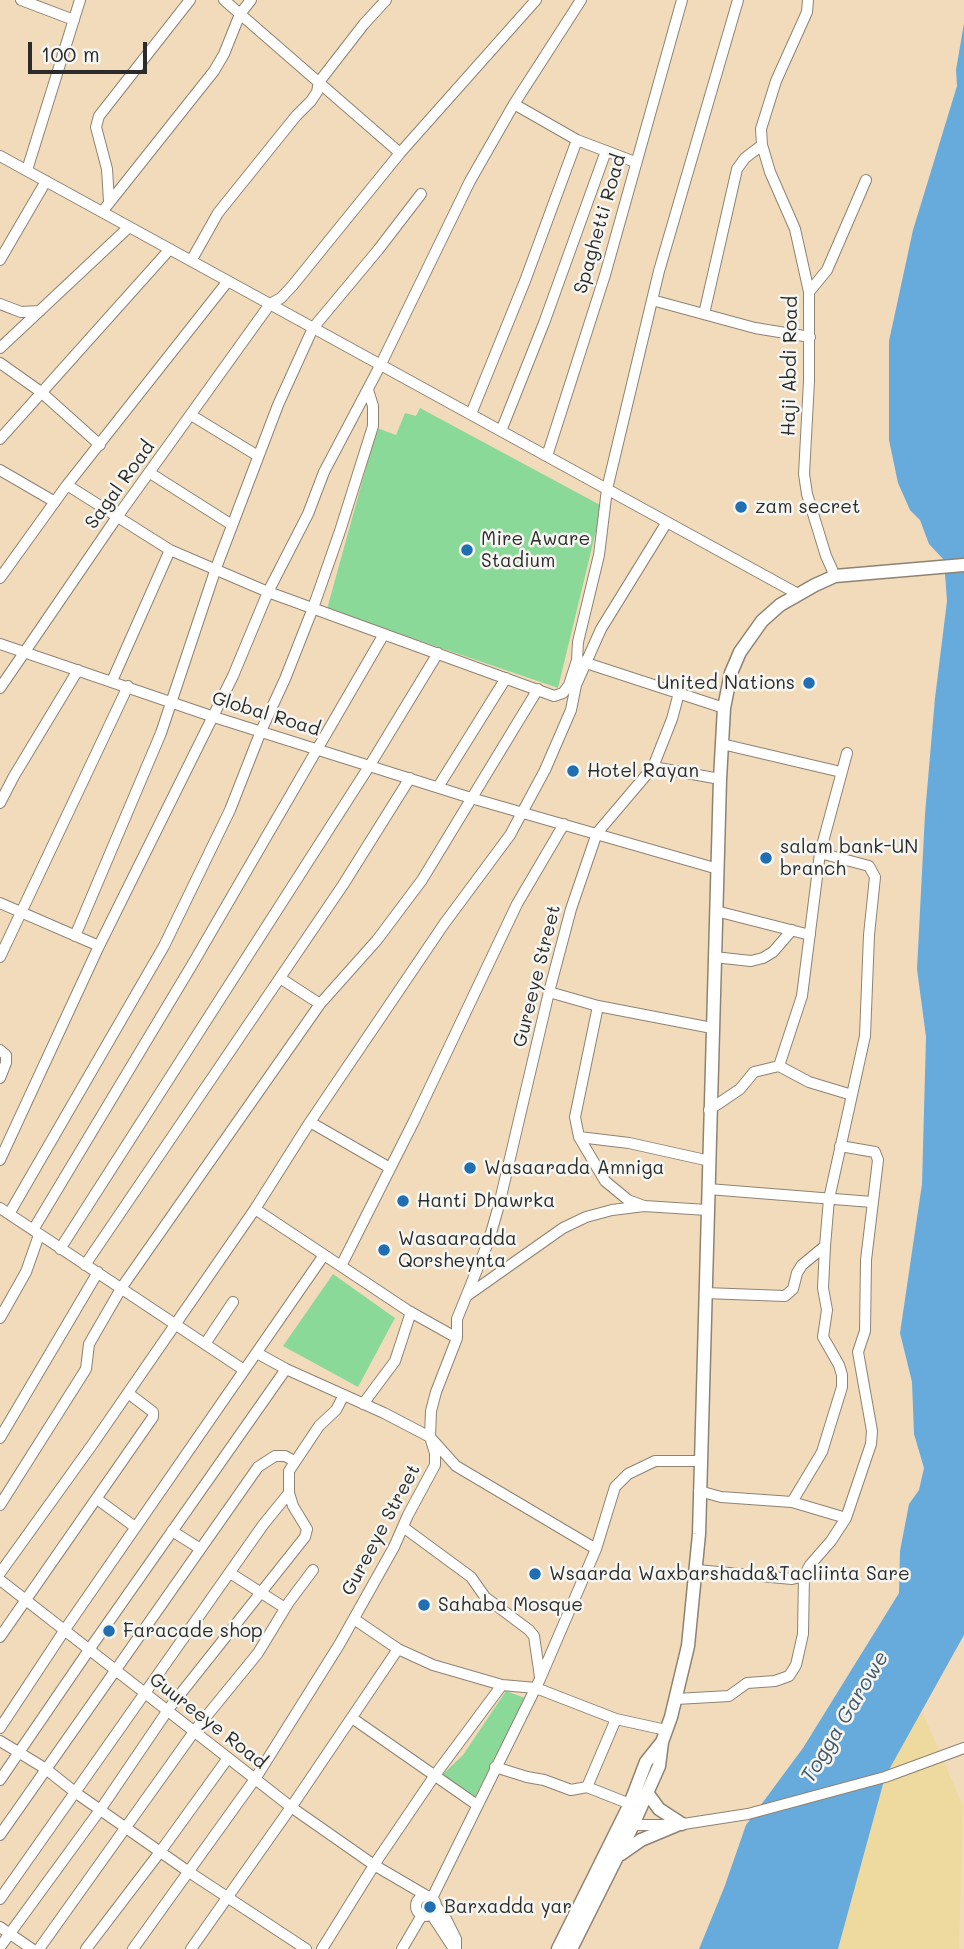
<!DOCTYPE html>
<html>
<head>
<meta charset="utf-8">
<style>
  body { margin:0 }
  #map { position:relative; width:964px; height:1949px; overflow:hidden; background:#f2dbbb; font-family:Mali,sans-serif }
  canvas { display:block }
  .scale { position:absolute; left:28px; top:42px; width:119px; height:32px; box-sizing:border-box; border:4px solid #2b2b2b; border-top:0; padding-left:9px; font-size:21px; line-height:24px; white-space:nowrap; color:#2b2b2b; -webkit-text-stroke:5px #f6f6f2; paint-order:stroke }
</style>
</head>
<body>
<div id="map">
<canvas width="964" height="1949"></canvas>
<div class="scale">100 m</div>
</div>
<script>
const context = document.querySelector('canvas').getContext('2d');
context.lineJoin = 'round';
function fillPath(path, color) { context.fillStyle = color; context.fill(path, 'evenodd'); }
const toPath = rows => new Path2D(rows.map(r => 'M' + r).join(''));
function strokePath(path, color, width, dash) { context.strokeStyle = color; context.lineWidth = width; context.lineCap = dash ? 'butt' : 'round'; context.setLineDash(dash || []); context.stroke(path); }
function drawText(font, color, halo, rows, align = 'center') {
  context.font = font + ' Mali,sans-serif'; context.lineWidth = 5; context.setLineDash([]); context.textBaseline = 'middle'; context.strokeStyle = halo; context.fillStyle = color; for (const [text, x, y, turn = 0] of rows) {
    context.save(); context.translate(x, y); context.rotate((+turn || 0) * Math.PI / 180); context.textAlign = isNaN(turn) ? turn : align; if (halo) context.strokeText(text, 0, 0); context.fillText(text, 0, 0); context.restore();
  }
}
const green = toPath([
  [420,408,602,506,558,688,327,609,377,428,396,435,405,413,416,416],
  [333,1274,395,1318,358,1387,283,1346],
  [506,1691,525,1698,473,1801,442,1775,463,1755]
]);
const sand = toPath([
  [922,1711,963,1806,959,1949,838,1949,885,1777]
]);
const water = toPath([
  [964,23,964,1635,885,1777,838,1949,699,1949,724,1888,746,1825,803,1748,899,1593,900,1551,909,1504,919,1490,924,1468,914,1434,912,1382,900,1333,922,1184,926,1037,917,969,925,814,935,698,947,601,944,560,929,544,920,520,910,510,898,483,889,440,889,341,913,230,957,86,956,70]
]);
const minor = toPath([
  [21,0,74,20],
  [224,0,400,153],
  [808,0,807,12,776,81,761,129,762,145,770,172,795,229,809,292,809,381,804,474,807,494,826,556,835,576],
  [514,104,577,140,635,162],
  [0,156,798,594],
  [27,170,80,0],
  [109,201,107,169,96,127,99,116,190,0],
  [102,212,214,71,224,54,240,14,251,0],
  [0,260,46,181],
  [191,261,218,213,296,116,311,101,317,92,319,82,364,24,386,0],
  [809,292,827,270,866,180],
  [652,300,755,328,810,337],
  [0,304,21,312,40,311],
  [704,314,737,169,745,158,762,145],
  [0,348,129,227],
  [0,363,41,392,100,445],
  [471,414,525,281,577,140],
  [191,415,258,456],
  [501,431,544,323,606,151],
  [0,439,170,249],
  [547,456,605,275,682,0],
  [0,470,55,502],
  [150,473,232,525],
  [67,485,170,550,268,592,554,696,563,693,569,685,577,660,724,708],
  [0,578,67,485,228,281],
  [0,644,214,717,471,798,718,869],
  [577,660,578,642,599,555,607,489,659,271,738,0],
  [112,681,170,550],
  [0,688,117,517,270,304,281,298,293,285,400,153,536,0],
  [722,744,841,772],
  [653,767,720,779],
  [438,787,506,678],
  [0,803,14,776,78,670],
  [0,903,99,946],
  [716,911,810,935],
  [75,936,161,733,216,568,278,405,313,328,378,250,421,194],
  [0,957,128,686],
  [714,957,751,961,763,958,773,952,792,930],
  [280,978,320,1004],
  [549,992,598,1006,712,1028],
  [598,1006,575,1117,579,1137,629,1143,710,1161],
  [0,1050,6,1055,6,1063,0,1078],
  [779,1066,802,996,820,853,847,753],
  [709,1110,740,1089,754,1072,779,1066,809,1082,852,1095],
  [310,1122,390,1168],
  [579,1137,605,1181,628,1200,644,1206,707,1210],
  [0,1160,99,946,233,676,268,592,308,514,324,472,381,364,470,181,514,104,581,0],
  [708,1189,872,1202],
  [0,1208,244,1370],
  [255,1209,407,1310,457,1338],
  [9,1214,164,946,230,810,261,731,285,679,313,608,340,531,373,426,373,406,368,390],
  [33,1230,192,965,384,634],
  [60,1249,370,765,438,653],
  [85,1265,343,885,410,778],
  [341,1266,414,1121,517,904,564,824],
  [705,1293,785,1296,793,1289,797,1273,802,1265,825,1246],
  [468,1295,563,1228,586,1217,612,1210,644,1206],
  [0,1318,26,1272,39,1235],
  [205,1344,233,1302],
  [257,1353,286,1369,384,1413,430,1437,456,1466,596,1549],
  [363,1404,395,1361,411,1312],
  [0,1438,98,1272],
  [699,1491,721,1497,792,1502,846,1518],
  [97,1499,135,1527],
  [792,1502,822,1452,842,1387,842,1375,839,1365,823,1337,827,1310,823,1288,825,1246,829,1199,865,1036,869,935,875,877,869,866,820,853],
  [0,1505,86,1369,89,1344,122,1287,320,1004,377,940,422,880,538,689],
  [403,1527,471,1577,485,1597,529,1630,534,1636,540,1677],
  [172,1531,199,1548],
  [697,1570,792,1579,804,1576],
  [0,1573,92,1445,255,1209,310,1122,444,924,510,835,545,770,571,710,576,685,601,629,667,522],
  [230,1573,285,1608],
  [0,1580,291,1807,374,1865,427,1896],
  [354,1619,398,1649,433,1665,502,1685,536,1688,616,1719,666,1730],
  [0,1637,153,1417,153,1412,128,1393],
  [676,1699,729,1696,747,1683,775,1681,789,1676,796,1665,803,1634,804,1576,810,1565,831,1541,846,1518,871,1444,872,1431,858,1352,865,1331,866,1260,878,1160,875,1152,840,1146],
  [352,1718,477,1805],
  [0,1728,66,1628,324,1255],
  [0,1741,46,1769,76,1793,189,1872,306,1949],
  [495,1767,527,1777,544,1780,571,1790,587,1787,616,1719],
  [0,1780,91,1647,286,1369],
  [587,1787,630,1804],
  [628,1825,677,1825,748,1814,885,1777,964,1748],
  [0,1835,258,1467,275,1456,285,1456,294,1461],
  '416 1906a10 10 0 1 1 20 0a10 10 0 1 1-20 0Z',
  [432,1898,540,1679,596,1549,615,1487,628,1474,655,1461,700,1461],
  [0,1899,263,1525,289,1493],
  [436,1906,446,1919,456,1939,456,1949],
  [431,1914,452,1946],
  [0,1927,32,1949],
  [0,1947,100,1810,170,1707,305,1537,307,1529,293,1506,289,1493,289,1471,319,1426,336,1410,344,1395],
  [39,1949,196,1729,258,1653,289,1602,313,1570],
  [86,1949,160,1852,228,1758],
  [133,1949,255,1779,339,1645,394,1547,408,1515,435,1465,435,1453,430,1437,431,1411,436,1392,457,1338,457,1319,489,1240,499,1205,549,992,571,909,597,833,653,767,672,719,679,693],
  [191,1949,294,1803,398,1649],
  [322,1949,378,1859,435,1775,502,1685],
  [402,1949,422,1915]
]);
const major = toPath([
  [648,1794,659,1809,682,1824],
  [621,1854,641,1840,677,1825],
  [558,1949,630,1804,646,1762,662,1742],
  [571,1949,632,1827,659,1766,662,1742,671,1717,688,1646,699,1534,720,779,724,708,731,673,740,652,762,621,780,605,815,585,835,576,964,565]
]);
const markers = [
  [741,507,7,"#1f6fb2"],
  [467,550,7,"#1f6fb2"],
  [809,683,7,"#1f6fb2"],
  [573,771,7,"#1f6fb2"],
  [766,858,7,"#1f6fb2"],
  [470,1168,7,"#1f6fb2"],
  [403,1201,7,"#1f6fb2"],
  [384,1250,7,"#1f6fb2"],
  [535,1574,7,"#1f6fb2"],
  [424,1605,7,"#1f6fb2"],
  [109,1631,7,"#1f6fb2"],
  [430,1907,7,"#1f6fb2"]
];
const streetNames = [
  ["Spaghetti Road",600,224,-74],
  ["Haji Abdi Road",790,366,-89],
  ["Sagal Road",120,485,-54],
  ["Global Road",266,714,17],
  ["Gureeye Street",537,976,-76],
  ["Gureeye Street",381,1530,-62],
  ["Guureeye Road",208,1721,38]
];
const poiNames = [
  ["zam secret",755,507],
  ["Mire Aware",481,539],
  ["Stadium",481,561],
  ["United Nations",795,683,"right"],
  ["Hotel Rayan",587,771],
  ["salam bank-UN",780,847],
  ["branch",780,869],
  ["Wasaarada Amniga",484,1168],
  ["Hanti Dhawrka",417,1201],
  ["Wasaaradda",398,1239],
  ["Qorsheynta",398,1261],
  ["Wsaarda Waxbarshada&Tacliinta Sare",549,1574],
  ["Sahaba Mosque",438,1605],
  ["Faracade shop",123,1631],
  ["Barxadda yar",444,1907]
];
const waterNames = [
  ["Togga Garowe",845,1717,-59]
];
fillPath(green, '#8bd998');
fillPath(sand, '#eeda9e');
fillPath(water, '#67abdc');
strokePath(minor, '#8e8373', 12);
strokePath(major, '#8e8373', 15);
strokePath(minor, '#fff', 10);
strokePath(major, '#fff', 12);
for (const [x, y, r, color] of markers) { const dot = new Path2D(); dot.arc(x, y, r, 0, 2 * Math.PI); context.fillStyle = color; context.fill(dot); strokePath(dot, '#f6f6f2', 2.5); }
drawText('19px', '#2b2b2b', '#f6f6f2', streetNames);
drawText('19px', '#2b2b2b', '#f6f6f2', poiNames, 'left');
drawText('italic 21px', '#405869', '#f6f6f2', waterNames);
</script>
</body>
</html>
